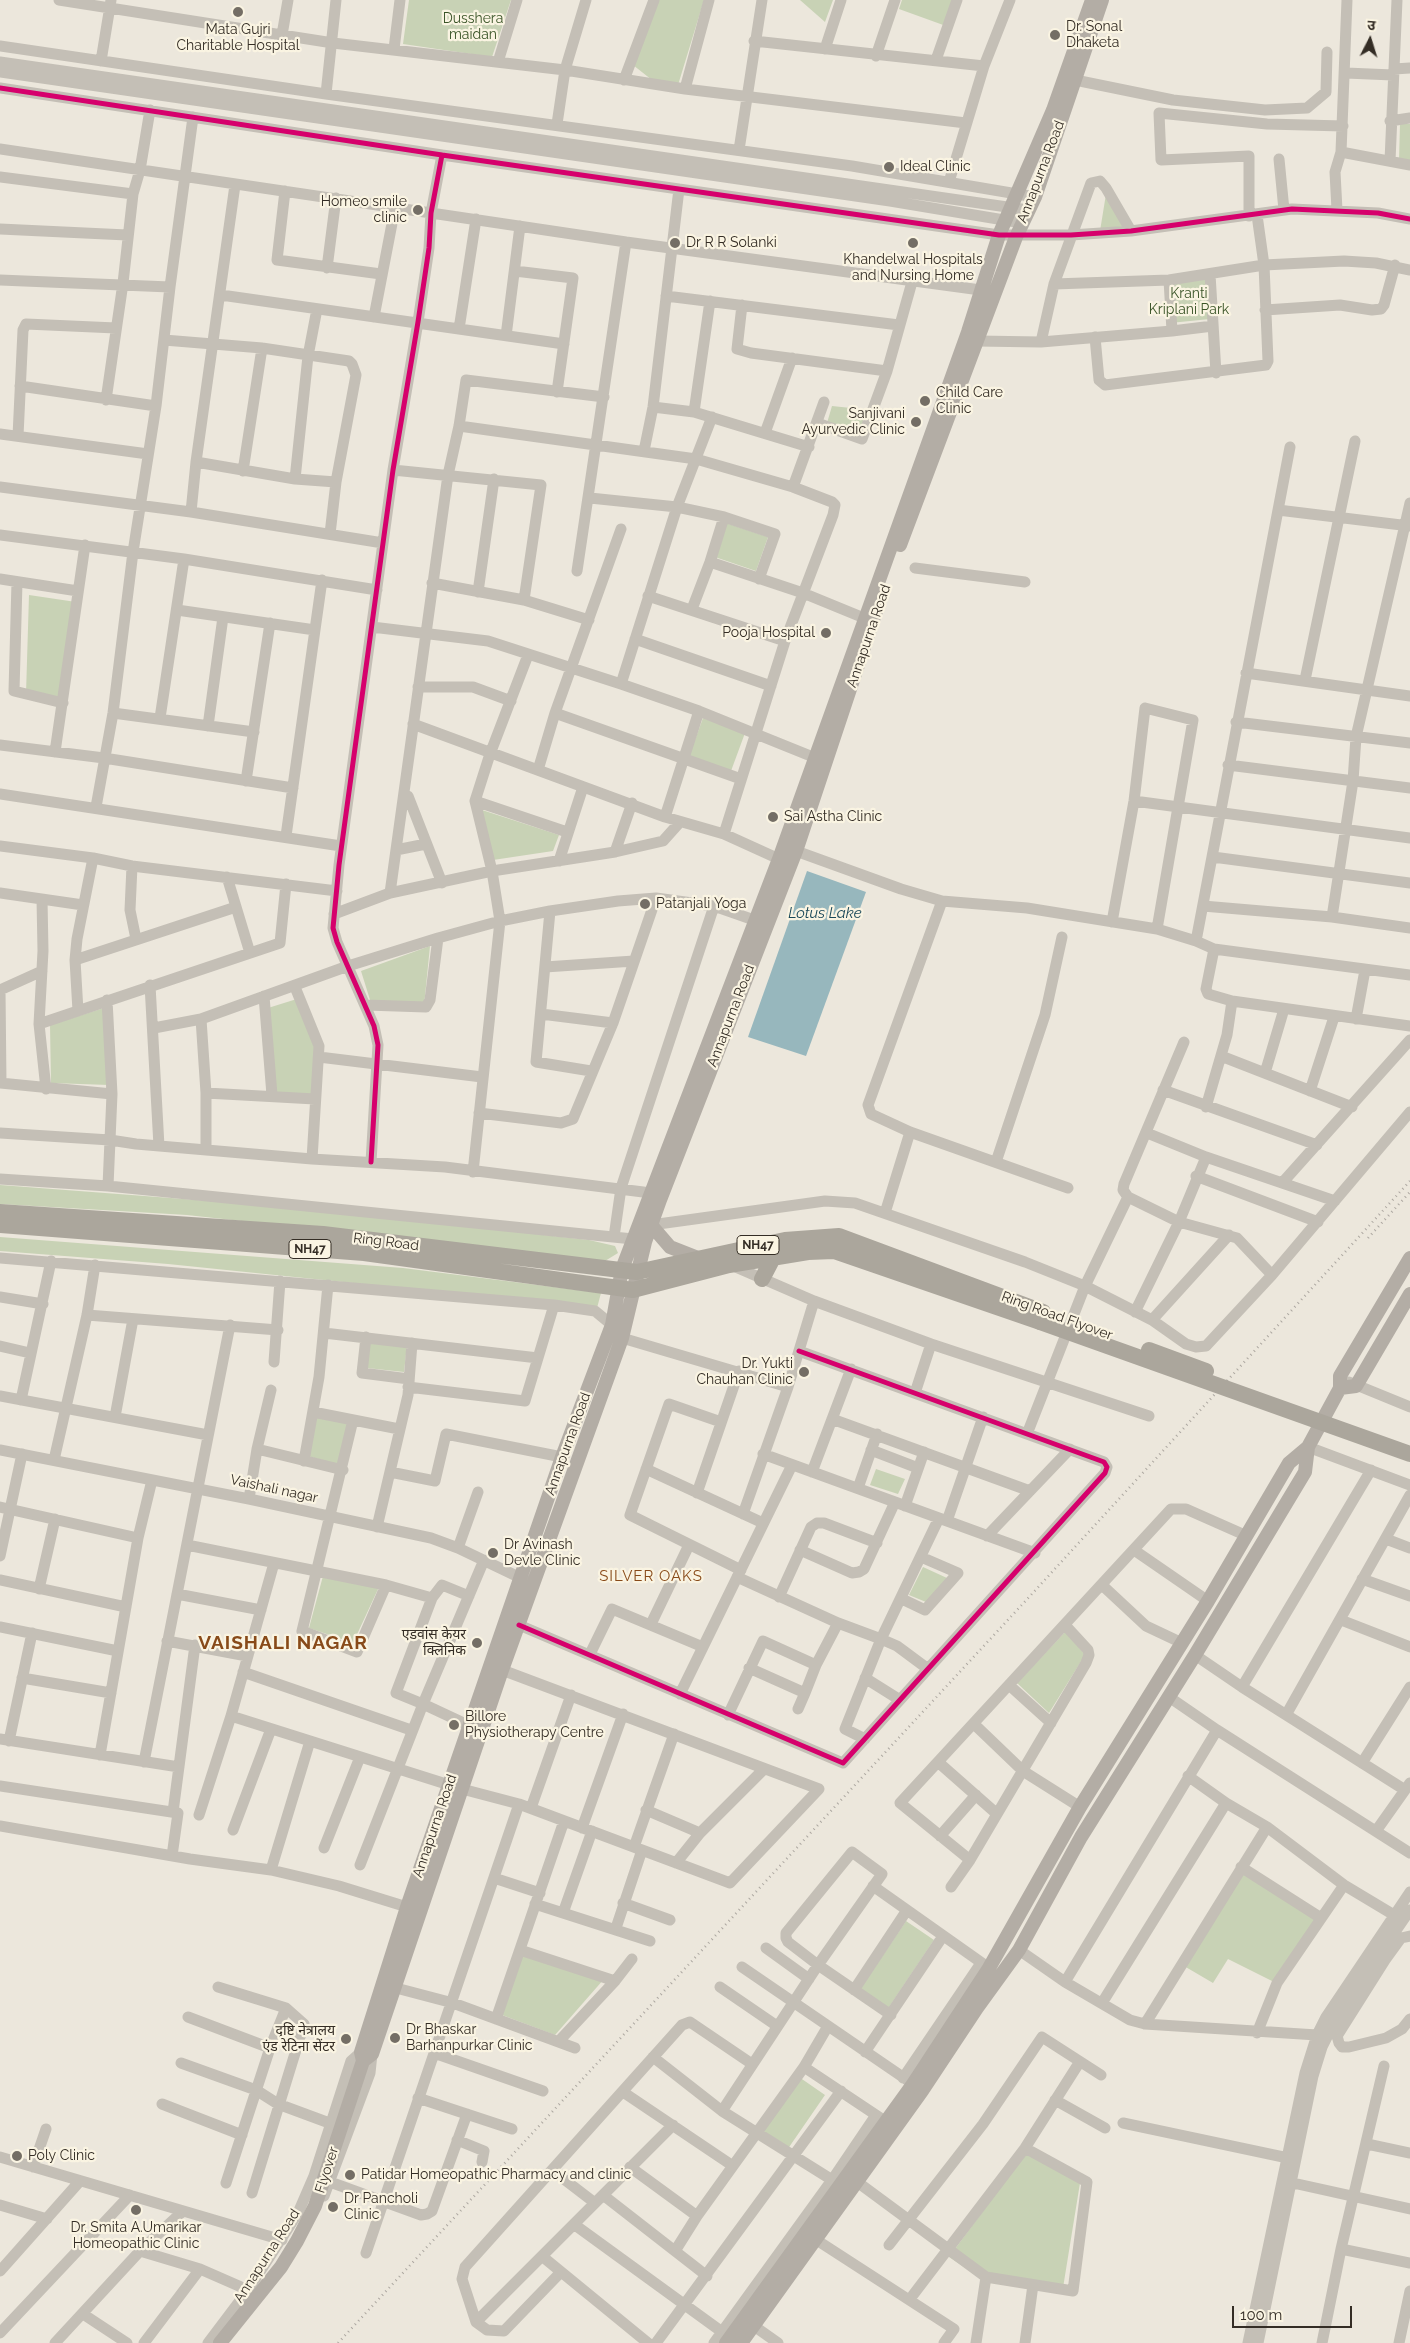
<!DOCTYPE html>
<html>
<head>
<meta charset="utf-8">
<style>
  body { margin:0 }
  #map { position:relative; width:1410px; height:2343px; overflow:hidden; background:#ece7dc; font-family:Raleway,"Noto Sans Devanagari",sans-serif }
  canvas { display:block }
  .north { position:absolute; left:1345px; top:15px; width:50px; height:50px; -webkit-text-stroke:4px #faf4e2; paint-order:stroke; rotate:5deg; font-size:14px; font-weight:700; line-height:20px; text-align:center; color:#342d25 }
  .north::after { content:''; display:block; margin:auto; width:18px; height:22px; background:#342d25; clip-path:polygon(50% 0,100% 100%,50% 72%,0 100%) }
  .scale { position:absolute; left:1232px; top:2306px; width:120px; height:22px; box-sizing:border-box; border:2px solid #342d25; border-top:0; padding-left:6px; font-size:15px; line-height:18px; white-space:nowrap; color:#342d25; -webkit-text-stroke:4px #faf4e2; paint-order:stroke }
</style>
</head>
<body>
<div id="map">
<canvas width="1410" height="2343"></canvas>
<div class="north">उ</div>
<div class="scale">100 m</div>
</div>
<script>
const context = document.querySelector('canvas').getContext('2d');
context.lineJoin = 'round';
function fillPath(path, color) { context.fillStyle = color; context.fill(path, 'evenodd'); }
const toPath = rows => new Path2D(rows.map(r => 'M' + r).join(''));
function strokePath(path, color, width, dash) { context.strokeStyle = color; context.lineWidth = width; context.lineCap = dash ? 'butt' : 'round'; context.setLineDash(dash || []); context.stroke(path); }
function drawText(font, color, halo, rows, align = 'center') {
  context.font = font + ' Raleway,"Noto Sans Devanagari",sans-serif'; context.lineWidth = 4.5; context.setLineDash([]); context.textBaseline = 'middle'; context.strokeStyle = halo; context.fillStyle = color; for (const [text, x, y, turn = 0] of rows) {
    context.save(); context.translate(x, y); context.rotate((+turn || 0) * Math.PI / 180); context.textAlign = isNaN(turn) ? turn : align; if (halo) context.strokeText(text, 0, 0); context.fillText(text, 0, 0); context.restore();
  }
}
const green = toPath([
  [409,0,511,0,492,57,403,44],
  [657,0,704,0,678,85,652,80,633,65],
  [800,0,833,0,825,22],
  [902,0,955,0,946,26,899,9],
  [1400,124,1410,124,1410,163,1399,161],
  [1106,194,1125,227,1100,231],
  [1208,279,1210,319,1170,323,1169,284],
  [832,406,870,410,862,435,827,423],
  [726,523,768,537,756,571,715,557],
  [29,595,76,602,62,699,26,694],
  [703,718,745,733,731,771,689,756],
  [482,810,559,835,553,851,493,860],
  [430,946,424,1006,371,1003,361,971],
  [300,998,315,1032,313,1096,276,1093,268,1008],
  [107,1007,109,1085,51,1083,50,1025],
  [0,1185,302,1208,589,1240,615,1246,618,1253,605,1261,187,1215,0,1204],
  [0,1237,403,1268,601,1293,597,1308,168,1264,0,1251],
  [370,1341,407,1345,404,1372,367,1368],
  [315,1417,349,1422,340,1465,307,1456],
  [876,1469,905,1479,898,1494,870,1485],
  [923,1567,947,1578,926,1602,909,1595],
  [323,1576,379,1587,353,1643,309,1628],
  [1066,1631,1085,1655,1049,1713,1017,1683],
  [1243,1873,1316,1918,1274,1982,1228,1959,1213,1983,1184,1966],
  [906,1921,934,1940,887,2010,859,1991],
  [522,1954,604,1979,555,2035,502,2015],
  [799,2077,825,2095,785,2153,759,2135],
  [1026,2153,1080,2183,1062,2294,983,2280,949,2257]
]);
const water = toPath([
  [807,871,866,892,806,1056,748,1037]
]);
const minor = toPath([
  [59,0,333,43,565,70,685,89,966,123],
  [282,35,288,0],
  [754,41,984,66],
  [0,46,326,94,852,166,1035,197],
  [394,49,400,0],
  [825,49,841,0],
  [876,56,895,0],
  [936,60,957,0],
  [101,61,111,0],
  [0,62,1028,210],
  [498,62,517,0],
  [1394,69,1410,68],
  [0,72,890,201,1022,223],
  [1346,73,1393,75],
  [624,80,654,0],
  [1075,80,1173,100,1265,110,1307,108,1326,92,1327,52],
  [0,88,442,155,999,235,1071,235,1131,231,1292,209,1378,213,1410,219],
  [685,89,709,0],
  [326,94,336,0],
  [1390,121,1410,118],
  [557,124,565,70,586,0],
  [0,149,626,242,988,291],
  [739,150,762,0],
  [1341,152,1410,165],
  [1279,159,1284,210],
  [1390,161,1397,0],
  [0,177,133,194],
  [949,182,984,66,1010,0],
  [285,191,277,260,381,274],
  [1337,210,1335,172,1341,152,1347,0],
  [1249,216,1249,156,1161,160,1159,113,1267,124,1343,126],
  [0,229,127,235],
  [327,268,336,198],
  [515,271,573,278,557,392],
  [1210,274,1216,373],
  [0,280,170,287],
  [1169,280,1172,331],
  [1054,284,1169,280,1264,265,1344,261,1376,263,1410,270],
  [221,295,564,344],
  [666,296,899,325],
  [742,305,737,349,751,353,887,371],
  [1265,310,1340,305,1372,310,1381,309,1384,305,1395,265],
  [374,317,395,208],
  [459,329,476,219],
  [506,336,520,226],
  [1095,337,1099,380,1105,385,1266,365,1268,361,1264,265,1257,215],
  [164,340,262,348,349,361,352,364,356,375,336,482,330,534],
  [977,341,1041,342,1172,331,1213,326],
  [1041,342,1054,284,1091,183,1100,181,1106,188,1131,231],
  [20,386,156,406],
  [106,400,123,283,133,194,140,170,150,110],
  [653,407,694,412,809,447],
  [694,412,710,301],
  [817,423,862,439,887,371,912,282],
  [459,426,696,459,793,487,832,502,835,505,833,515,785,641,724,834],
  [765,433,792,358],
  [0,434,148,454],
  [18,436,23,330,26,324,116,328],
  [644,451,653,407,679,189],
  [196,462,295,479,336,482],
  [393,470,541,485,524,600],
  [243,471,262,348],
  [295,479,308,356,317,309],
  [0,487,191,512,383,543],
  [793,487,824,402],
  [590,498,677,507,724,517,775,534,759,579],
  [1278,510,1410,526],
  [191,512,196,462,235,185],
  [0,535,184,559,377,590],
  [710,562,803,593,864,618],
  [915,568,1025,582],
  [577,571,626,242],
  [0,579,78,591],
  [17,582,14,691,63,703],
  [432,583,524,600,589,620],
  [478,592,494,479],
  [648,596,785,641],
  [692,609,710,562,724,517],
  [177,610,315,630],
  [372,627,488,641,621,684,699,711,823,761],
  [635,639,771,686],
  [1246,673,1410,696],
  [1305,680,1355,441],
  [621,684,677,507,712,417],
  [418,687,473,687,511,701],
  [113,713,254,732],
  [555,713,741,779],
  [160,718,184,559],
  [1236,722,1410,743],
  [413,724,665,817,724,834,779,859],
  [208,726,223,617],
  [0,745,104,758,293,788],
  [55,752,85,545],
  [1228,765,1410,788],
  [538,770,555,713,621,529],
  [246,781,270,623],
  [0,794,341,846],
  [404,795,408,796,442,883],
  [475,801,567,832],
  [1134,801,1410,838],
  [96,807,113,713,133,552,156,406,170,287,193,117],
  [665,817,699,711],
  [286,836,322,580],
  [0,846,93,858,132,866,337,891],
  [396,850,426,844],
  [796,851,901,889,942,901,1027,908,1157,929,1196,941,1214,949,1410,975],
  [615,852,632,803],
  [1213,857,1410,883],
  [559,861,583,787],
  [132,866,130,910,136,939],
  [227,877,250,953],
  [0,893,83,905],
  [390,893,448,475,459,426,466,380,604,397],
  [42,899,43,951,39,1024,46,1089],
  [942,901,868,1105,871,1114,910,1132,1068,1188],
  [1203,906,1332,917,1410,928],
  [550,911,536,1062,591,1071],
  [334,914,390,893,492,871,615,852,663,841,680,822],
  [1332,917,1353,781,1356,737,1410,503],
  [1112,922,1134,801,1145,708,1193,720,1157,929],
  [1196,941,1290,447],
  [1214,949,1206,989,1208,994,1232,1001,1410,1026],
  [75,960,236,907],
  [545,967,634,961],
  [150,985,159,1146],
  [295,987,319,1046,312,1159],
  [0,990,1,1083],
  [0,990,42,971],
  [264,996,272,1095],
  [107,1000,112,1094,108,1186],
  [366,1005,426,1007,430,1000,438,938],
  [78,1011,75,960,77,939,93,858],
  [541,1014,613,1023],
  [201,1019,206,1093,206,1150],
  [1356,1019,1365,970],
  [39,1024,280,943,286,884],
  [154,1028,201,1019,348,966,438,938,500,921,550,911,618,901,656,898,714,906,754,920],
  [1221,1056,1352,1107],
  [319,1057,482,1077],
  [1265,1073,1284,1009],
  [0,1083,112,1094],
  [1163,1090,1317,1145],
  [1310,1091,1334,1017],
  [206,1093,315,1099],
  [1206,1107,1227,1035,1232,1001],
  [479,1113,561,1123,573,1119,613,1023,656,898],
  [0,1133,110,1140,136,1144,312,1159,445,1167,651,1193],
  [1147,1133,1206,1157,1335,1201],
  [371,1162,378,1045,374,1026,337,942,333,928,339,865,393,470,418,322,429,248,431,213,442,155],
  [996,1162,1045,1015,1062,937],
  [473,1172,500,921,492,871,475,801,490,754,528,655],
  [1196,1176,1318,1222],
  [0,1179,108,1186,633,1239],
  [1283,1182,1410,1040],
  [1128,1197,1179,1222,1237,1238,1272,1275],
  [885,1213,910,1132],
  [651,1225,825,1201,855,1203,1025,1262,1085,1286,1152,1320,1186,1344,1196,1347,1206,1346,1272,1275,1410,1112],
  [614,1237,621,1188,714,906],
  [0,1258,554,1305,595,1311,612,1325],
  [731,1265,814,1301,788,1387,743,1514],
  [0,1297,43,1304],
  [814,1301,931,1344,1149,1416],
  [1135,1312,1179,1222,1206,1157],
  [87,1315,278,1330],
  [1152,1320,1229,1235],
  [324,1333,538,1358],
  [366,1337,362,1373,409,1379],
  [622,1338,788,1387],
  [0,1346,30,1353],
  [274,1362,280,1281],
  [1349,1382,1410,1407],
  [408,1387,525,1401,554,1305],
  [915,1393,931,1344],
  [0,1396,208,1435],
  [21,1400,51,1261],
  [313,1412,399,1429],
  [115,1417,133,1319],
  [832,1419,1030,1491],
  [353,1420,302,1631,357,1652,386,1585],
  [721,1422,669,1404,630,1515,741,1570],
  [1027,1434,1085,1286,1128,1197,1123,1190,1124,1184,1184,1042],
  [1308,1447,1410,1485],
  [257,1449,343,1470],
  [0,1450,249,1499,431,1538,458,1548,527,1581],
  [871,1450,918,1468],
  [763,1454,1035,1553],
  [54,1460,87,1315,95,1265],
  [304,1461,319,1377,328,1285],
  [646,1469,763,1523],
  [390,1472,435,1481,446,1434,562,1457],
  [812,1472,851,1369],
  [858,1488,877,1434],
  [697,1493,739,1371],
  [249,1499,257,1449,271,1390],
  [905,1506,924,1452],
  [0,1507,138,1538],
  [947,1521,983,1417],
  [377,1527,408,1395,412,1343],
  [987,1536,1070,1449],
  [1386,1539,1410,1548],
  [187,1545,386,1585,432,1598],
  [458,1548,478,1492],
  [800,1550,852,1573,859,1572,864,1569,895,1502],
  [1134,1550,1208,1601],
  [0,1556,22,1454],
  [737,1577,838,1623,881,1639,897,1646,928,1669],
  [1362,1579,1410,1596],
  [0,1580,126,1607],
  [1102,1585,1146,1626,1182,1643],
  [39,1589,55,1519],
  [177,1594,261,1610],
  [779,1597,811,1527,817,1523,824,1523,877,1543],
  [902,1599,925,1610,958,1573,921,1557],
  [1341,1620,1410,1647],
  [651,1624,689,1545],
  [519,1625,843,1763,1105,1473,1107,1467,1104,1462,799,1351],
  [0,1627,118,1651],
  [167,1641,247,1656],
  [590,1654,612,1609,703,1647],
  [1195,1655,1242,1687,1405,1790],
  [749,1668,805,1693,816,1665,838,1623],
  [243,1672,411,1730],
  [22,1678,111,1693],
  [865,1678,900,1700],
  [1009,1685,1051,1723],
  [1242,1687,1371,1470],
  [680,1694,792,1465],
  [1169,1697,1217,1730,1410,1853],
  [798,1709,805,1693],
  [728,1715,763,1641,816,1665],
  [1286,1715,1410,1495],
  [231,1716,462,1789,519,1804,730,1883,819,1789,502,1670],
  [974,1724,1023,1771,1080,1807],
  [470,1726,423,1704,484,1560],
  [0,1739,179,1767],
  [865,1739,845,1729,881,1639,939,1518],
  [9,1741,32,1633],
  [100,1755,138,1538,152,1480],
  [144,1762,230,1325],
  [938,1762,997,1814],
  [1362,1763,1410,1687],
  [1188,1776,1226,1803,1267,1827,1344,1885,1394,1915],
  [0,1786,178,1813,172,1856],
  [531,1808,571,1695],
  [646,1810,700,1833],
  [173,1812,195,1645],
  [199,1815,231,1716,274,1563],
  [0,1826,190,1859,271,1870,339,1886,407,1907],
  [582,1828,623,1714],
  [233,1830,271,1729],
  [1376,1831,1410,1783],
  [940,1836,976,1795],
  [634,1847,674,1734],
  [324,1848,360,1757],
  [970,1860,900,1803,1171,1509,1186,1509,1247,1536],
  [676,1863,700,1833,764,1769],
  [360,1865,423,1704,396,1693,432,1598,442,1585,469,1596],
  [1241,1867,1321,1918],
  [271,1870,310,1741],
  [494,1878,540,1893],
  [873,1886,989,1968],
  [951,1887,970,1860,1086,1663,1089,1655,1088,1650,1065,1625],
  [623,1903,670,1920],
  [535,1904,650,1941],
  [563,1913,592,1831],
  [616,1928,642,1850],
  [1410,1936,1401,1938,1385,1960,1337,2036,1339,2043,1342,2047,1349,2047,1386,2038,1402,2029,1410,2019],
  [766,1948,809,1979],
  [520,1950,615,1981],
  [1019,1950,1065,1982,1130,2020,1145,2024,1317,2035],
  [742,1967,913,2084],
  [1065,1982,1217,1730],
  [218,1987,286,2008,304,2024,252,2193],
  [720,1987,777,2026],
  [396,1988,453,2003,575,2048],
  [854,1990,907,1910],
  [1102,2003,1226,1803],
  [188,2017,270,2048],
  [496,2019,564,1821],
  [1145,2024,1267,1827],
  [1257,2033,1277,1983,1344,1885],
  [559,2041,615,1981,632,1959],
  [865,2052,943,1936],
  [434,2053,543,2091],
  [653,2057,722,2111,837,2183],
  [181,2063,256,2090,278,2104,332,2124],
  [804,2067,882,2119],
  [903,2078,981,1963],
  [623,2092,733,2166],
  [418,2098,512,2129],
  [1055,2100,1105,2128],
  [162,2104,242,2135],
  [722,2111,818,1965,882,1874,852,1852,786,1933,786,1938,788,1942,818,1965,891,2015],
  [1123,2123,1288,2158],
  [457,2140,484,2151,482,2162],
  [1367,2144,1410,2153],
  [0,2157,282,2240],
  [33,2167,46,2129],
  [630,2167,697,2216],
  [552,2170,595,2203],
  [856,2181,986,2277,1073,2291,1087,2182,1025,2148],
  [1284,2181,1410,2209],
  [330,2182,421,2215,427,2214,432,2211,467,2114],
  [226,2183,270,2048,286,2008],
  [603,2195,707,2276],
  [324,2196,370,2073,372,2054],
  [0,2205,47,2219],
  [575,2225,729,2337],
  [815,2239,954,2329,944,2343],
  [889,2245,983,2124,1042,2037,1101,2075],
  [1341,2249,1410,2263],
  [140,2251,200,2269,248,2290],
  [675,2251,697,2216,804,2067,828,2026],
  [366,2253,519,1804],
  [543,2257,648,2343],
  [0,2271,80,2181],
  [561,2272,504,2331,487,2330,476,2322,462,2279,465,2267,682,2025,690,2022,752,2064],
  [913,2295,1025,2148,1079,2063],
  [83,2314,127,2343],
  [476,2322,673,2125],
  [754,2326,778,2343],
  [0,2333,130,2195],
  [55,2343,140,2251,183,2211],
  [144,2343,200,2269],
  [208,2343,248,2290,298,2213,314,2176,351,2061,361,2052],
  [656,2343,841,2091],
  [714,2343,832,2180,876,2115],
  [976,2343,986,2277],
  [1025,2343,1033,2285],
  [1248,2343,1305,2073,1317,2035,1326,2017,1410,1892],
  [1258,2343,1313,2076,1322,2047,1338,2015,1410,1910],
  [1322,2343,1341,2249,1384,2066],
  [1399,2343,1410,2291]
]);
const major = toPath([
  [900,545,1016,237,1035,197,1102,0],
  [651,1225,670,1247,698,1258],
  [1410,1258,1340,1376,1340,1388,1356,1386,1410,1294],
  [363,2061,372,2054,502,1670,622,1338,645,1242,660,1200,796,851,878,605],
  [220,2343,281,2267,297,2241,315,2206,363,2061,361,2052,407,1907,562,1457,612,1325,622,1269,779,859,968,332,999,235,1053,110,1092,0],
  [726,2343,913,2084,989,1968,1080,1807,1208,1601,1289,1463,1308,1447,1340,1388],
  [741,2343,922,2091,977,2008,1019,1950,1081,1837,1195,1655,1305,1472,1308,1447]
]);
const highway = toPath([
  [0,1212,323,1234,637,1272,785,1240,839,1236,1043,1312],
  [0,1225,364,1253,633,1290,729,1265,808,1252,834,1251,1040,1322],
  [762,1279,773,1258]
]);
const rail = toPath([
  [1368,1238,1410,1192],
  [338,2343,1031,1595,1410,1181]
]);
const highwayBridge = toPath([
  [1040,1322,1410,1454],
  [1149,1350,1206,1371]
]);
const cycleway = toPath([
  [0,88,442,155,999,235,1071,235,1131,231,1292,209,1378,213,1410,219],
  [371,1162,378,1045,374,1026,337,942,333,928,339,865,393,470,418,322,429,248,431,213,442,155],
  [519,1625,843,1763,1105,1473,1107,1467,1104,1462,799,1351]
]);
const markers = [
  [238,12,6,"#746e65"],
  [1055,35,6,"#746e65"],
  [889,167,6,"#746e65"],
  [418,210,6,"#746e65"],
  [675,243,6,"#746e65"],
  [913,243,6,"#746e65"],
  [925,401,6,"#746e65"],
  [916,422,6,"#746e65"],
  [826,633,6,"#746e65"],
  [773,817,6,"#746e65"],
  [645,904,6,"#746e65"],
  [804,1372,6,"#746e65"],
  [493,1553,6,"#746e65"],
  [477,1643,6,"#746e65"],
  [454,1725,6,"#746e65"],
  [395,2038,6,"#746e65"],
  [346,2039,6,"#746e65"],
  [17,2156,6,"#746e65"],
  [350,2175,6,"#746e65"],
  [333,2207,6,"#746e65"],
  [136,2210,6,"#746e65"]
];
const shields = [
  [758,1245,42],
  [310,1249,42]
];
const shieldNames = [
  ["NH47",758,1245],
  ["NH47",310,1249]
];
const parkNames = [
  ["Dusshera",473,19],
  ["maidan",473,35],
  ["Kranti",1189,294],
  ["Kriplani Park",1189,310]
];
const poiNames = [
  ["Dr. Sonal",1066,27],
  ["Dhaketa",1066,43],
  ["Mata Gujri",238,30,"center"],
  ["Charitable Hospital",238,46,"center"],
  ["Ideal Clinic",900,167],
  ["Homeo smile",407,202,"right"],
  ["clinic",407,218,"right"],
  ["Dr R R Solanki",686,243],
  ["Khandelwal Hospitals",913,260,"center"],
  ["and Nursing Home",913,276,"center"],
  ["Child Care",936,393],
  ["Clinic",936,409],
  ["Sanjivani",905,414,"right"],
  ["Ayurvedic Clinic",905,430,"right"],
  ["Pooja Hospital",815,633,"right"],
  ["Sai Astha Clinic",784,817],
  ["Patanjali Yoga",656,904],
  ["Dr. Yukti",793,1364,"right"],
  ["Chauhan Clinic",793,1380,"right"],
  ["Dr Avinash",504,1545],
  ["Devle Clinic",504,1561],
  ["एडवांस केयर",466,1635,"right"],
  ["क्लिनिक",466,1651,"right"],
  ["Billore",465,1717],
  ["Physiotherapy Centre",465,1733],
  ["Dr Bhaskar",406,2030],
  ["Barhanpurkar Clinic",406,2046],
  ["दृष्टि नेत्रालय",335,2031,"right"],
  ["एंड रेटिना सेंटर",335,2047,"right"],
  ["Poly Clinic",28,2156],
  ["Patidar Homeopathic Pharmacy and clinic",361,2175],
  ["Dr Pancholi",344,2199],
  ["Clinic",344,2215],
  ["Dr. Smita A.Umarikar",136,2228,"center"],
  ["Homeopathic Clinic",136,2244,"center"]
];
const streetNames = [
  ["Annapurna Road",1041,172,-69],
  ["Annapurna Road",869,636,-71],
  ["Annapurna Road",731,1016,-69],
  ["Ring Road",386,1242,7],
  ["Ring Road Flyover",1057,1316,20],
  ["Annapurna Road",568,1444,-70],
  ["Vaishali nagar",274,1489,12],
  ["Annapurna Road",435,1826,-71],
  ["Flyover",327,2170,-72],
  ["Annapurna Road",267,2256,-57]
];
const waterNames = [
  ["Lotus Lake",825,913]
];
const neighbourhoodNames = [
  ["SILVER OAKS",651,1576]
];
const districtNames = [
  ["VAISHALI NAGAR",283,1643]
];
fillPath(green, '#c8d2b5');
fillPath(water, '#97b7bd');
strokePath(minor, '#c4bfb6', 11);
strokePath(major, '#b3ada5', 14);
strokePath(highway, '#aba69c', 16);
strokePath(rail, '#aca7a0', 2.5, [1, 4]);
strokePath(highwayBridge, '#aba69c', 16);
strokePath(cycleway, '#d6006c', 5);
for (const [x, y, r, color] of markers) { const dot = new Path2D(); dot.arc(x, y, r, 0, 2 * Math.PI); context.fillStyle = color; context.fill(dot); strokePath(dot, '#faf4e2', 2); }
for (const [x, y, w] of shields) { const box = new Path2D(); box.roundRect(x - w / 2, y - 9.5, w, 19, 4); context.fillStyle = '#faf4e2'; context.fill(box); strokePath(box, '#342d25', 1); }
drawText('bold 12px', '#342d25', null, shieldNames);
drawText('14px', '#3a5427', '#faf4e2', parkNames);
drawText('14px', '#342d25', '#faf4e2', poiNames, 'left');
drawText('14px', '#342d25', '#faf4e2', streetNames);
drawText('italic 15px', '#184758', '#faf4e2', waterNames);
context.letterSpacing = '1px';
drawText('15px', '#884a19', '#faf4e2', neighbourhoodNames);
context.letterSpacing = '0px';
context.letterSpacing = '1px';
drawText('bold 19px', '#884a19', '#faf4e2', districtNames);
context.letterSpacing = '0px';
</script>
</body>
</html>
